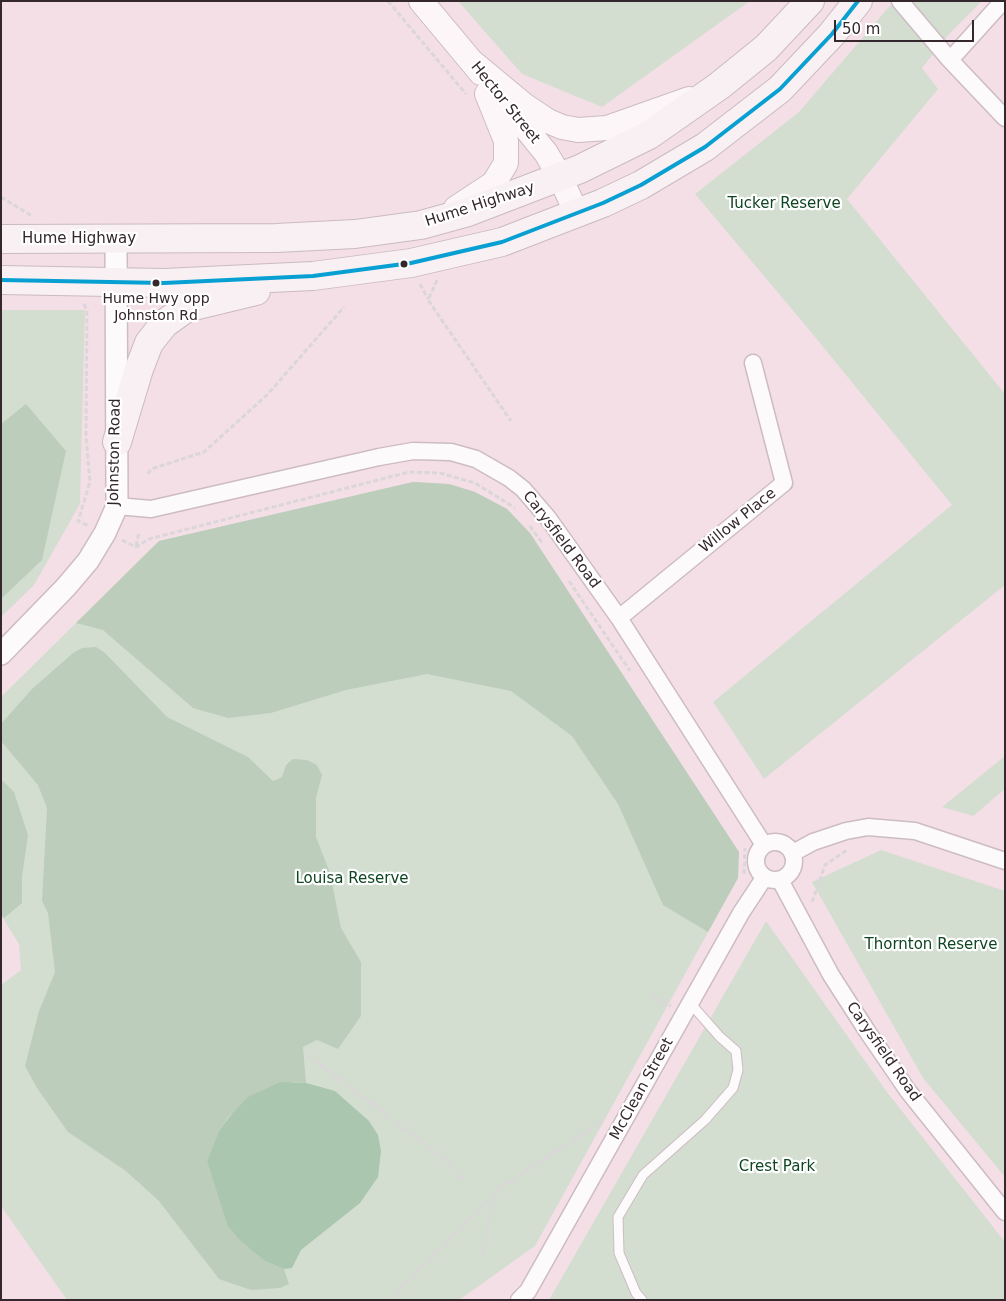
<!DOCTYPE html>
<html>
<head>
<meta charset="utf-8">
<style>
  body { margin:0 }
  #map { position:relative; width:1006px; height:1301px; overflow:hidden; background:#f4dfe7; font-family:"DejaVu Sans",sans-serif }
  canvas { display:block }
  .frame { position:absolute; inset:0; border:2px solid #35282d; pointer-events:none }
  .scale { position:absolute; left:834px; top:20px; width:140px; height:22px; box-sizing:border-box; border:2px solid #35282d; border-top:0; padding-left:6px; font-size:15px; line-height:18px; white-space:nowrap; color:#35282d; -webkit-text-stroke:4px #fff; paint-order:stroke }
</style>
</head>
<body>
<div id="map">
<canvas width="1006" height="1301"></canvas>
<div class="frame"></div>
<div class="scale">50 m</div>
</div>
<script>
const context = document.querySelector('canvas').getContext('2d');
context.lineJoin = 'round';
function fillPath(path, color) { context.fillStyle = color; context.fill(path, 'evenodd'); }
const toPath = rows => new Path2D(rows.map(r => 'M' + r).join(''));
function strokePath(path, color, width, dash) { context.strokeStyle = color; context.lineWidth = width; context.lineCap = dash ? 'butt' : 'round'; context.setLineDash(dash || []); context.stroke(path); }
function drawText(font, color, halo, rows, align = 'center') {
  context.font = font + ' "DejaVu Sans",sans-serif'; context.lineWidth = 4.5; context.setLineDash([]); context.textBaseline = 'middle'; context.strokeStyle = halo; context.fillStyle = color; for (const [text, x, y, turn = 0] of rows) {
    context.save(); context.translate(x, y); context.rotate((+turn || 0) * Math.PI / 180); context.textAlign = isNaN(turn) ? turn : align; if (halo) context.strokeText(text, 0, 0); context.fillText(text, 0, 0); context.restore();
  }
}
const green = toPath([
  [458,1,750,1,602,107,522,74],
  [894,1,982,1,950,33,922,68,938,89,847,199,1005,394,1005,585,764,779,713,702,952,505,811,332,695,194,799,112],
  [1,310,85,310,80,504,34,585,1,617],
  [413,482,449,484,475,492,507,509,530,533,739,852,738,878,535,1246,459,1300,67,1300,1,1206,1,985,21,970,19,944,1,915,1,697,159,541],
  [1005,756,1005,789,973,816,942,807],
  [881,850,1005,891,1005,1177,923,1078,812,882],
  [766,921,887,1092,1005,1242,1005,1300,549,1300]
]);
const forest = toPath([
  [26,404,66,451,42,560,1,599,1,424],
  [413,482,449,484,475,492,507,509,530,533,739,852,738,878,708,932,663,905,618,804,572,736,511,691,427,674,346,690,271,713,228,718,193,708,103,630,76,623,159,541],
  [96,647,105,653,167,717,248,757,273,781,282,777,286,765,293,759,307,760,317,765,322,775,316,798,316,837,330,873,341,928,361,962,361,1016,338,1049,317,1040,303,1047,306,1083,293,1082,230,1115,219,1131,207,1161,227,1225,265,1261,284,1269,289,1284,280,1288,251,1290,219,1279,159,1201,126,1171,68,1132,37,1088,25,1066,39,1011,55,972,48,913,42,901,47,808,38,785,1,741,1,724,32,689,73,653,82,648],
  [1,779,14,792,28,835,22,877,22,903,4,918,1,915]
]);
const water = toPath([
  [280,1082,306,1083,335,1091,369,1121,378,1135,381,1151,378,1177,360,1203,301,1250,292,1268,284,1269,265,1261,240,1240,227,1225,207,1161,219,1131,231,1115,248,1097]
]);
const path = toPath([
  [388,1,466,94],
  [1,197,32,216],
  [437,280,428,300,511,421],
  [420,284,428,299],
  [84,304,87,311,86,436,90,482,78,521,89,526],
  [148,474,151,469,204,452,267,395,344,307],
  [530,526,543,544],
  [122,540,136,547,149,539,409,472,440,473,475,483,515,508],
  [136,546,139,532],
  [569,581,630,671],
  [744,874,745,848],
  [812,902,825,865,847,850],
  [649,995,671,1006],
  [308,1055,455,1167,464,1181],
  [484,1254,492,1198],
  [389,1300,501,1188,602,1121]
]);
const service = toPath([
  [642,1300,636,1293,619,1253,618,1217,643,1175,705,1120,733,1088,738,1070,736,1051,720,1037,690,1003]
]);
const minor = toPath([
  [900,1,950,60,1005,118],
  [950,60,1003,1],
  [117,506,151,509,379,457,413,451,451,452,476,459,509,478,523,489,548,518,619,618,764,845],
  [619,618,784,483,753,363],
  '756 861a19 19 0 1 1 38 0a19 19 0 1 1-38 0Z',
  [793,853,813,842,846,831,868,827,915,831,1005,861],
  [780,880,831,975,867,1031,908,1091,1005,1212],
  [519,1300,528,1291,741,913,764,878]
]);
const tertiary = toPath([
  [1,654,66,587,88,561,105,533,117,506,116,239]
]);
const secondary = toPath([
  [421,1,481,73],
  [471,61,524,105,548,121,562,127,578,130,607,128,689,99],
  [502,99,546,153,560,177,577,214],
  [456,208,494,183,506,163,506,141,487,94]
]);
const trunk = toPath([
  [1,239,276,238,355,234,421,225,468,212,580,169,649,135,719,86,766,48,810,1],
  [1,280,164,283,313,276,411,263,502,242,603,203,641,185,705,147,780,89,832,34,858,1],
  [117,442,139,369,149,343,164,324,186,308,256,291]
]);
const bus1 = toPath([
  [1,280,164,283,313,276,411,263,502,242,603,203,641,185,705,147,780,89,832,34,858,1]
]);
const markers = [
  [404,264,4.5,"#35282d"],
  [156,283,4.5,"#35282d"]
];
const busNames = [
  ["Hume Hwy opp",156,299],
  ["Johnston Rd",156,316]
];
const streetNames = [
  ["Hector Street",505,103,51],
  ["Hume Highway",480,205,-18],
  ["Hume Highway",79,239],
  ["Johnston Road",115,452,-89],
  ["Willow Place",738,521,-39],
  ["Carysfield Road",561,540,53],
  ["Carysfield Road",883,1052,55],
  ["McClean Street",642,1089,-61]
];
const parkNames = [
  ["Tucker Reserve",784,204],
  ["Louisa Reserve",352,879],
  ["Thornton Reserve",931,945],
  ["Crest Park",777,1167]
];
fillPath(green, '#d3ded1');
fillPath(forest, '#bccdbc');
fillPath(water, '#aac6ae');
strokePath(service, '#cdbcc3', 11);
strokePath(minor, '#cdbcc3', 19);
strokePath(tertiary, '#cdbcc3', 24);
strokePath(secondary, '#cdbcc3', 26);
strokePath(trunk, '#cbbac0', 30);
strokePath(path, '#dbd6d8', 3, [5, 2.5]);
strokePath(service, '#fdfafb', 9);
strokePath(minor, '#fdfafb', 16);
strokePath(tertiary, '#fdfafb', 21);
strokePath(secondary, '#fcf6f8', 24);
strokePath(trunk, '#f8f0f2', 28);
strokePath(bus1, '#08a0d2', 4);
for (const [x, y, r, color] of markers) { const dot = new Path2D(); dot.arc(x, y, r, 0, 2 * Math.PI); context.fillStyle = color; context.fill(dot); strokePath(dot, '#fff', 2); }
drawText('14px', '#35282d', '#fff', busNames);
drawText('15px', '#35282d', '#fff', streetNames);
drawText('15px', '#0e4521', '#fff', parkNames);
</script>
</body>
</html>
